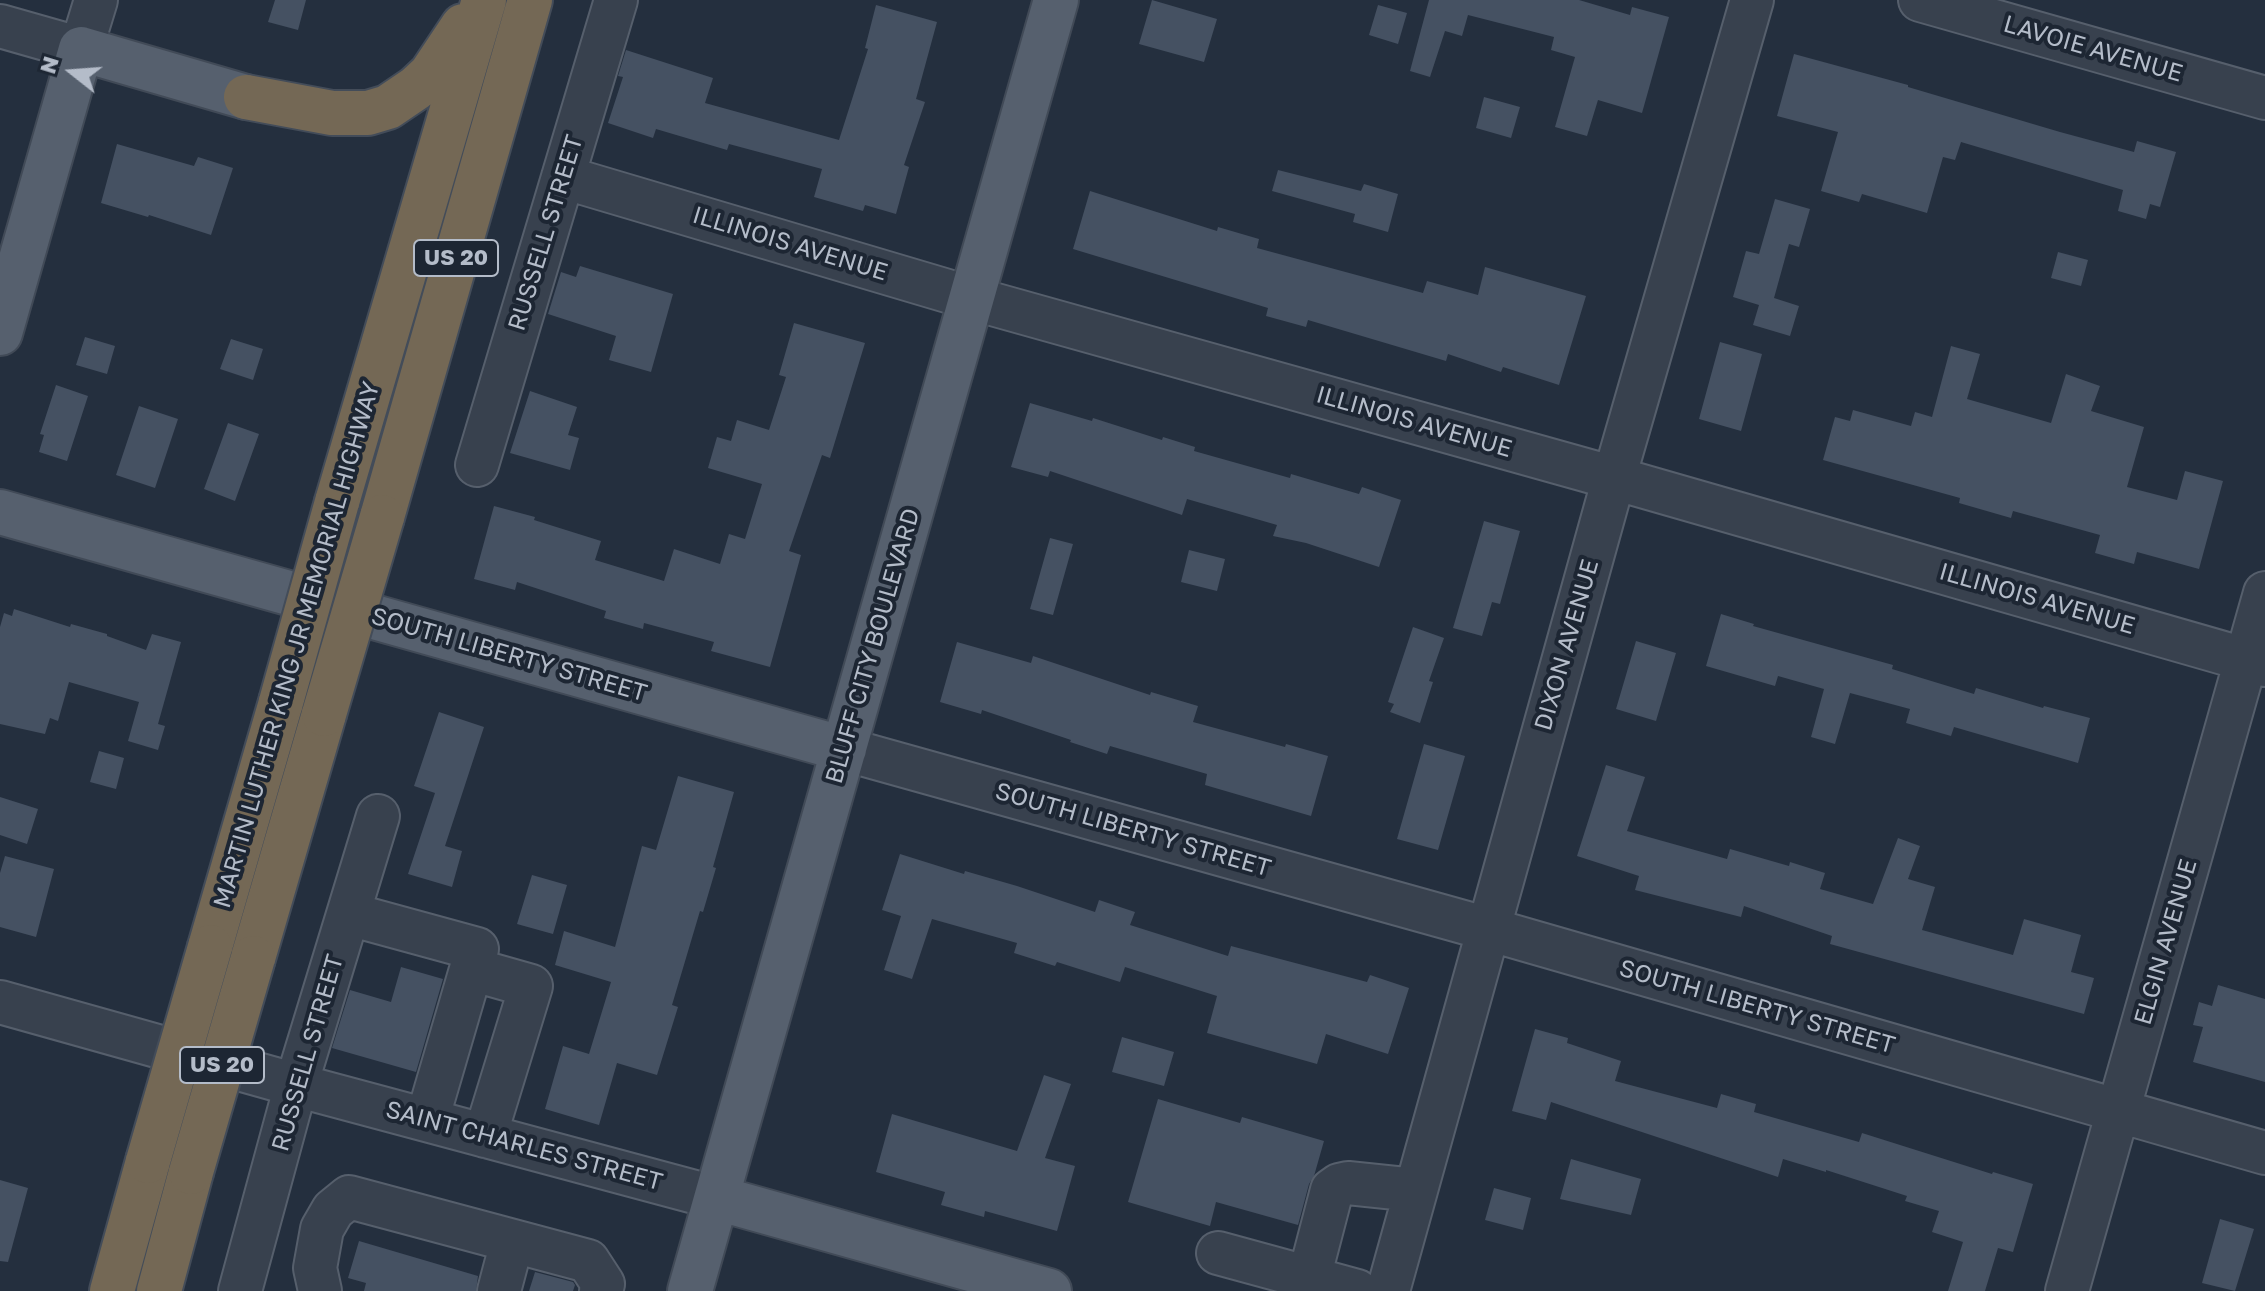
<!DOCTYPE html>
<html>
<head>
<meta charset="utf-8">
<style>
  body { margin:0 }
  #map { position:relative; width:2265px; height:1291px; overflow:hidden; background:#242f3e; font-family:"Golos Text",sans-serif }
  canvas { display:block }
  .north { position:absolute; left:32px; top:32px; width:80px; height:80px; -webkit-text-stroke:6px #1d2633; paint-order:stroke; rotate:287deg; font-size:22px; font-weight:700; line-height:32px; text-align:center; color:#b4bcc9 }
  .north::after { content:''; display:block; margin:auto; width:28px; height:36px; background:#b4bcc9; clip-path:polygon(50% 0,100% 100%,50% 72%,0 100%) }
</style>
</head>
<body>
<div id="map">
<canvas width="2265" height="1291"></canvas>
<div class="north">N</div>
</div>
<script>
const context = document.querySelector('canvas').getContext('2d');
context.lineJoin = 'round';
function fillPath(path, color) { context.fillStyle = color; context.fill(path, 'evenodd'); }
const toPath = rows => new Path2D(rows.map(r => 'M' + r).join(''));
function strokePath(path, color, width, dash) { context.strokeStyle = color; context.lineWidth = width; context.lineCap = dash ? 'butt' : 'round'; context.setLineDash(dash || []); context.stroke(path); }
function drawText(font, color, halo, rows, align = 'center') {
  context.font = font + ' "Golos Text",sans-serif'; context.lineWidth = 8; context.setLineDash([]); context.textBaseline = 'middle'; context.strokeStyle = halo; context.fillStyle = color; for (const [text, x, y, turn = 0] of rows) {
    context.save(); context.translate(x, y); context.rotate((+turn || 0) * Math.PI / 180); context.textAlign = isNaN(turn) ? turn : align; if (halo) context.strokeText(text, 0, 0); context.fillText(text, 0, 0); context.restore();
  }
}
const building = toPath([
  [275,0,306,0,298,30,268,22],
  [1152,0,1217,19,1204,62,1139,44],
  [1429,0,1579,0,1630,15,1632,7,1669,17,1642,113,1598,100,1587,136,1555,127,1575,57,1551,50,1554,37,1468,15,1462,36,1445,31,1430,77,1410,71],
  [876,5,937,22,916,99,925,102,904,165,909,167,896,214,865,205,863,211,814,197,822,169,729,144,727,150,656,129,653,138,608,123,623,77,618,76,626,50,713,78,705,103,839,140,868,49,865,48],
  [1378,5,1407,13,1398,44,1369,35],
  [1794,54,1908,85,1908,87,2060,132,2134,152,2137,141,2176,152,2160,207,2150,204,2146,219,2118,211,2123,190,1961,142,1955,160,1943,157,1927,213,1862,194,1859,202,1821,191,1838,132,1777,116],
  [1484,97,1520,107,1511,138,1476,128],
  [117,144,194,166,198,157,233,168,211,235,149,215,148,217,101,203],
  [1278,170,1361,191,1364,184,1398,194,1388,232,1353,222,1355,214,1272,191],
  [1090,191,1217,231,1218,227,1259,239,1257,248,1423,293,1427,281,1478,295,1485,267,1586,296,1559,385,1503,367,1501,372,1448,354,1446,361,1308,320,1306,327,1266,316,1268,308,1073,249],
  [1775,199,1810,209,1799,247,1789,244,1774,298,1799,306,1790,336,1753,325,1759,305,1733,297,1746,251,1759,254],
  [2058,252,2088,260,2081,286,2051,278],
  [580,266,673,294,651,372,609,360,616,336,548,314,561,272,576,277],
  [794,323,865,343,830,458,822,455,789,551,801,555,770,667,711,651,714,642,644,623,643,629,604,618,606,611,517,582,515,590,474,579,494,506,535,517,534,520,601,541,595,560,664,581,674,549,720,564,729,534,745,539,762,484,708,468,717,437,731,441,737,420,769,430,786,377,779,375],
  [85,337,115,346,107,374,76,365],
  [231,339,263,349,253,380,220,369],
  [1720,342,1762,354,1741,431,1699,419],
  [1951,346,1980,354,1967,399,2051,423,2066,374,2100,386,2091,411,2144,427,2127,487,2177,500,2185,471,2223,481,2199,569,2137,552,2134,564,2095,553,2100,535,2013,511,2011,518,1959,503,1960,498,1823,460,1835,417,1850,421,1853,410,1911,426,1915,412,1932,417],
  [56,385,88,396,67,461,39,452,44,435,40,434],
  [530,391,577,407,568,435,579,438,570,470,510,453],
  [1030,403,1092,421,1093,418,1162,440,1163,437,1195,447,1194,451,1290,478,1291,474,1359,494,1362,487,1401,500,1379,567,1306,543,1273,536,1277,525,1187,499,1182,515,1050,471,1048,477,1011,467],
  [139,406,178,419,155,488,116,475],
  [228,423,259,434,235,501,204,489],
  [1484,521,1520,531,1500,604,1492,602,1482,636,1453,628],
  [1050,538,1073,544,1053,615,1030,609],
  [1189,550,1225,559,1217,591,1181,582],
  [14,609,70,627,71,624,107,634,107,636,146,650,152,634,181,642,158,724,165,726,158,750,128,741,139,702,69,682,58,721,50,718,45,734,0,724,0,627,4,613,12,616],
  [1721,614,1754,624,1753,626,1893,665,1892,669,1974,694,1976,688,2043,708,2044,706,2090,718,2078,763,1954,727,1951,736,1906,723,1910,709,1850,693,1835,744,1811,737,1824,689,1778,676,1775,686,1706,666],
  [1413,627,1444,638,1429,681,1433,682,1420,723,1390,712,1394,704,1388,702],
  [1636,641,1676,653,1656,721,1616,709],
  [957,642,1031,663,1033,656,1150,695,1151,692,1198,706,1193,722,1285,747,1286,744,1328,756,1311,816,1205,785,1207,774,1110,746,1107,754,1070,742,1071,740,982,710,981,714,940,702],
  [439,712,484,727,445,846,462,851,452,887,408,874,435,793,414,786],
  [1424,744,1465,756,1438,850,1397,839],
  [99,751,124,758,116,789,90,782],
  [1606,765,1645,777,1627,831,1727,859,1730,849,1789,866,1790,862,1825,873,1820,889,1873,904,1898,838,1920,846,1908,879,1935,887,1922,930,2013,955,2024,919,2081,935,2071,972,2094,978,2084,1014,1830,944,1832,936,1744,906,1741,917,1635,890,1639,876,1577,856],
  [678,776,734,792,713,867,716,868,703,912,700,911,672,1005,678,1007,657,1075,617,1063,599,1125,545,1109,563,1046,589,1054,611,982,555,965,564,931,615,947,642,846,656,850],
  [0,797,38,809,27,844,0,835],
  [900,854,964,874,965,871,1017,886,1095,912,1099,900,1135,912,1130,925,1228,956,1231,946,1367,982,1370,975,1409,988,1388,1054,1326,1034,1317,1064,1207,1033,1217,996,1125,967,1120,982,1057,962,1055,966,1014,953,1017,943,932,919,912,979,884,970,901,916,882,910],
  [5,856,54,869,36,937,0,927,0,873],
  [532,875,567,885,553,934,517,924],
  [401,967,443,979,416,1072,332,1048,350,990,391,1002],
  [2218,985,2265,999,2265,1082,2193,1062,2203,1027,2193,1025,2199,1002,2212,1006],
  [1535,1029,1568,1038,1567,1043,1621,1061,1615,1081,1717,1108,1721,1094,1756,1104,1754,1112,1859,1142,1862,1133,1992,1174,1993,1172,2033,1184,2013,1252,1998,1248,1985,1291,1948,1291,1963,1242,1932,1232,1939,1211,1905,1201,1907,1196,1826,1170,1826,1172,1783,1159,1778,1177,1551,1102,1546,1120,1512,1111],
  [1122,1037,1174,1052,1164,1086,1112,1072],
  [1044,1075,1071,1084,1045,1158,1075,1166,1057,1231,985,1211,984,1217,941,1205,945,1192,876,1172,892,1114,1017,1151],
  [1158,1099,1240,1123,1242,1117,1324,1141,1314,1176,1309,1184,1298,1225,1216,1202,1210,1226,1128,1202],
  [1571,1159,1641,1179,1631,1215,1560,1199],
  [0,1180,28,1188,8,1262,0,1261],
  [1494,1188,1531,1198,1523,1230,1485,1220],
  [2220,1219,2254,1229,2235,1291,2202,1283],
  [359,1241,478,1276,476,1291,364,1291,366,1283,348,1278],
  [535,1272,573,1282,575,1285,573,1291,529,1291]
]);
const minor = toPath([
  [1920,0,2265,98],
  [0,26,81,49,96,0],
  [563,177,971,298,1614,478,2265,665],
  [477,465,616,0],
  [844,749,1488,929,2265,1153],
  [349,914,477,949,427,1120],
  [471,969,531,986,485,1136],
  [0,1002,296,1085,717,1198],
  [1218,1253,1357,1291],
  [1309,1278,1332,1190,1339,1185,1348,1183,1415,1190],
  [240,1291,296,1085,378,816],
  [320,1291,315,1268,322,1229,333,1210,349,1197,588,1261,603,1284,601,1291],
  [499,1291,512,1242],
  [1388,1291,1614,478,1752,0],
  [2067,1291,2265,593]
]);
const major = toPath([
  [0,333,81,49,246,97],
  [0,512,844,749],
  [717,1198,1049,1291],
  [690,1291,1056,0]
]);
const highway = toPath([
  [246,97,332,113,368,113,388,107,416,88,431,74,463,26],
  [337,502,484,0],
  [382,517,530,0],
  [210,947,281,702],
  [253,958,324,714],
  [112,1291,148,1161],
  [159,1291,191,1172]
]);
const highwayBridge = toPath([
  [281,702,337,502],
  [324,714,382,517],
  [148,1161,210,947],
  [191,1172,253,958]
]);
const shields = [
  [456,258,84],
  [222,1065,84]
];
const shieldNames = [
  ["US 20",456,258],
  ["US 20",222,1065]
];
const streetNames = [
  ["LAVOIE AVENUE",2093,49,16],
  ["RUSSELL STREET",546,233,-73],
  ["ILLINOIS AVENUE",790,244,17],
  ["ILLINOIS AVENUE",1414,422,16],
  ["ILLINOIS AVENUE",2037,599,16],
  ["MARTIN LUTHER KING JR MEMORIAL HIGHWAY",297,645,-74],
  ["DIXON AVENUE",1567,645,-74],
  ["BLUFF CITY BOULEVARD",873,646,-74],
  ["SOUTH LIBERTY STREET",509,655,16],
  ["SOUTH LIBERTY STREET",1133,830,16],
  ["ELGIN AVENUE",2166,942,-74],
  ["SOUTH LIBERTY STREET",1757,1007,16],
  ["RUSSELL STREET",308,1053,-74],
  ["SAINT CHARLES STREET",524,1146,15]
];
fillPath(building, '#455162');
strokePath(minor, '#565f6c', 46);
strokePath(major, '#414a57', 48);
strokePath(highway, '#434c59', 48);
strokePath(minor, '#38414e', 42);
strokePath(major, '#56606e', 44);
strokePath(highway, '#746855', 44);
strokePath(highwayBridge, '#434c59', 48, []);
strokePath(highwayBridge, '#746855', 44);
for (const [x, y, w] of shields) { const box = new Path2D(); box.roundRect(x - w / 2, y - 18, w, 36, 6); context.fillStyle = '#1d2633'; context.fill(box); strokePath(box, '#b4bcc9', 2); }
drawText('bold 22px', '#b4bcc9', null, shieldNames);
drawText('24px', '#b4bcc9', '#1d2633', streetNames);
</script>
</body>
</html>
